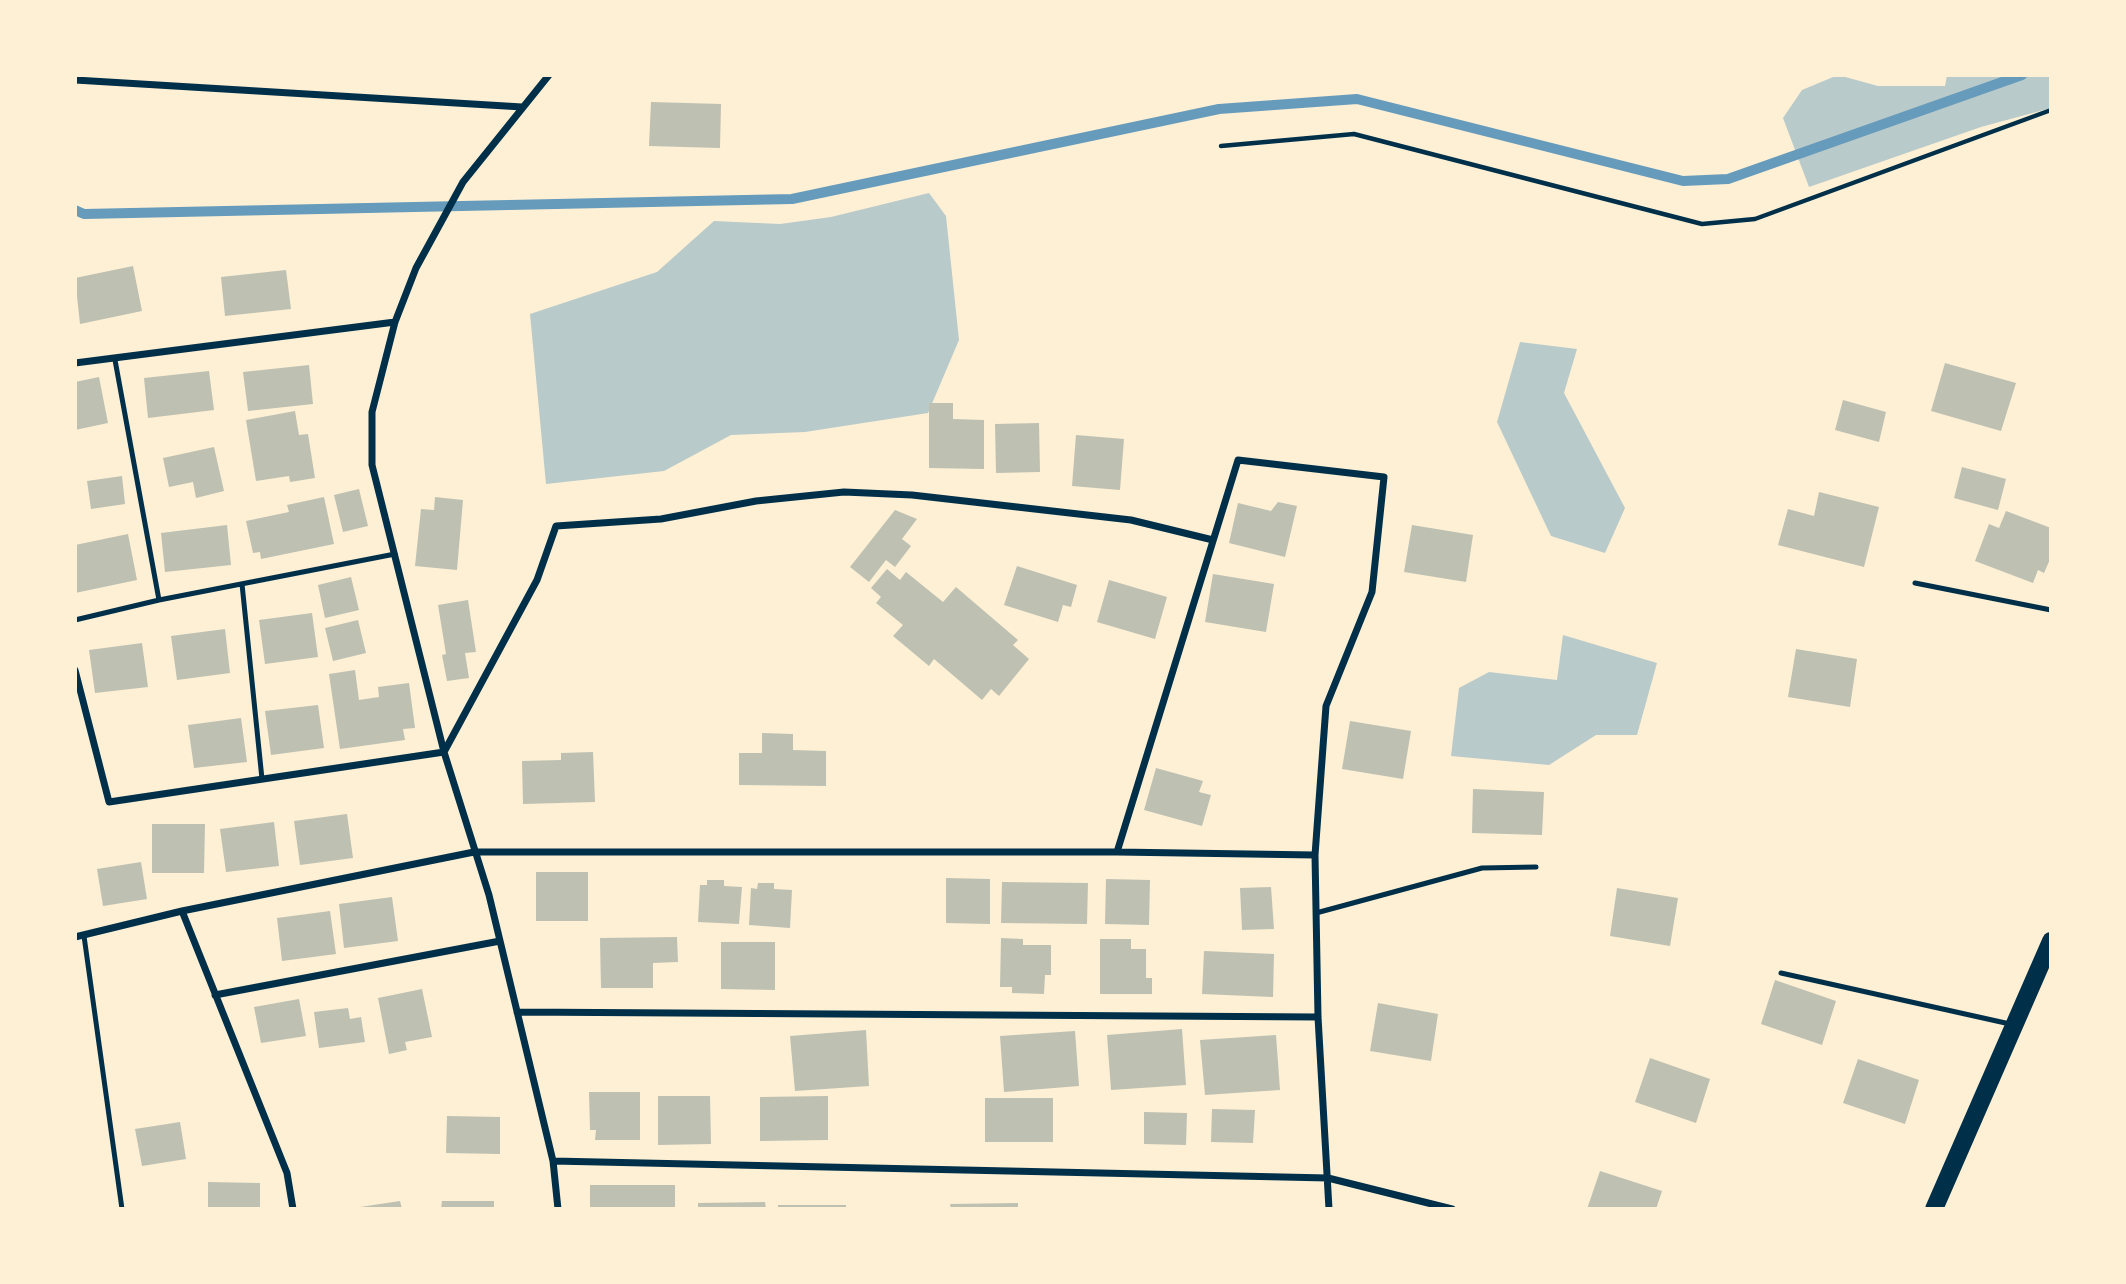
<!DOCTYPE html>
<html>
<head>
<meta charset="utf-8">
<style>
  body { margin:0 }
  #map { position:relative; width:2126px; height:1284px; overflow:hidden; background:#fdf0d5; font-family:"Fira Sans",sans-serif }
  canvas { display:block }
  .frame { position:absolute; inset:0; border:77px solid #fdf0d5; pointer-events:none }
</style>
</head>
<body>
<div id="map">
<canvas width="2126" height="1284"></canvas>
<div class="frame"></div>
</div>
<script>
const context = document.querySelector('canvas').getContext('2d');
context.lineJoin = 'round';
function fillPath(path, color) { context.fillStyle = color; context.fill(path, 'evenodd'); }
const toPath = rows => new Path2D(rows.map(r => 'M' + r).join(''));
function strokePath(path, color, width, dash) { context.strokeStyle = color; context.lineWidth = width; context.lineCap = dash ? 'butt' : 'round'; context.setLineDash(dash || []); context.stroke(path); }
const green = toPath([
  [1838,75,1878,86,1945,86,1947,75,2051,75,2051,108,1981,127,1809,187,1783,118,1802,90],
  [929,193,946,216,959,340,928,413,805,432,731,435,664,471,546,484,530,314,657,272,714,221,780,224,831,217],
  [1520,342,1577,349,1564,393,1625,508,1605,553,1551,536,1497,422],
  [1563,635,1657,663,1637,735,1596,735,1549,765,1451,756,1459,688,1489,672,1557,680]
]);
const stream = toPath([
  [75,210,84,214,792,199,1219,109,1357,99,1683,181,1728,179,2022,75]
]);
const building = toPath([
  [651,102,721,104,720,148,649,146],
  [133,266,142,311,80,324,75,278],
  [286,270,291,309,225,316,221,277],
  [1945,363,2016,383,2001,431,1931,411],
  [309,365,313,404,248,411,243,372],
  [209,371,214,410,148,418,144,378],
  [99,377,108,423,75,430,75,382],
  [1843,400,1886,412,1879,442,1835,430],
  [929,403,953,403,953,419,984,420,984,469,929,468],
  [295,411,299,435,308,434,315,478,290,482,289,476,256,481,246,420],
  [1039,423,1040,472,996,473,995,424],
  [1076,435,1124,439,1120,490,1072,486],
  [214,447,224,491,196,498,193,482,169,487,163,458],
  [1962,467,2006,479,1998,510,1954,498],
  [122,476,125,504,91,509,87,481],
  [359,489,368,526,343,532,334,495],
  [1819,492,1879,507,1864,567,1778,545,1788,509,1814,516],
  [324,497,334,544,261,559,260,552,253,553,246,521,289,512,287,505],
  [435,497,463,500,457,570,415,566,421,509,434,510],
  [1278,502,1297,506,1285,557,1229,543,1238,503,1271,511],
  [895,510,917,519,902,539,911,546,895,567,886,560,869,582,850,567],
  [2006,511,2051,528,2051,557,2044,573,2038,570,2033,583,1975,561,1989,524,1999,528],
  [227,525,231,565,165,572,161,533],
  [1412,525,1473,535,1466,582,1404,572],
  [128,534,137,580,75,593,75,545],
  [1017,566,1077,585,1071,607,1063,605,1058,622,1004,605],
  [887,569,900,580,906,572,943,602,956,587,1018,640,1013,645,1029,659,999,696,991,689,982,700,934,659,929,666,893,636,903,625,876,603,881,597,871,588],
  [1213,574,1274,584,1266,632,1205,622],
  [351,577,359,610,325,618,318,585],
  [1109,580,1167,597,1155,639,1097,622],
  [468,600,476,652,465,653,469,678,447,681,442,655,446,654,438,605],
  [312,613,318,657,265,664,259,620],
  [358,620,366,653,333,661,325,628],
  [225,629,230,673,177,680,171,636],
  [142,643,148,687,95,693,89,650],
  [1796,649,1857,659,1850,707,1788,697],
  [355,670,359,700,379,697,378,687,409,683,415,728,403,729,405,740,340,749,329,674],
  [318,705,324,748,271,755,265,711],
  [241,718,247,762,194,768,188,725],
  [1350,721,1411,731,1403,779,1342,769],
  [762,733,793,734,793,750,826,751,826,786,739,785,739,753,762,753],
  [593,752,595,802,523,804,522,761,561,760,561,753],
  [1156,768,1203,781,1199,792,1211,795,1202,826,1144,810],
  [1473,789,1544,792,1542,835,1472,833],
  [347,814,353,858,300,865,294,821],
  [274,822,279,866,226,872,220,829],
  [152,824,205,824,204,873,152,873],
  [141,862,147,899,103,906,97,869],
  [536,872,588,872,588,921,536,921],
  [946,878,990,879,990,924,946,923],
  [1106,879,1150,880,1149,925,1105,924],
  [707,880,724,880,724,886,742,887,739,924,698,922,700,885,707,885],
  [1002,882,1088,883,1087,924,1001,923],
  [758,883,774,883,774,889,792,890,790,928,749,925,751,888,757,889],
  [1271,887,1274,929,1242,930,1240,888],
  [1617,888,1678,898,1670,946,1610,936],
  [392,897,398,941,344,948,339,904],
  [330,911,336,954,282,961,277,918],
  [677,937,678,962,653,963,653,988,601,988,600,938],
  [1001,938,1023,939,1023,945,1051,945,1051,975,1045,975,1044,994,1012,993,1012,987,1000,987],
  [1100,939,1131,939,1131,949,1146,949,1146,978,1152,978,1152,994,1100,994],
  [721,942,775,942,775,990,721,989],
  [1204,951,1274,954,1273,997,1202,994],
  [1775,980,1836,1001,1822,1045,1761,1024],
  [422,989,432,1037,405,1042,407,1050,389,1054,378,998],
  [299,999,306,1036,261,1043,254,1007],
  [1378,1003,1438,1014,1431,1061,1370,1051],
  [348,1008,350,1019,361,1017,365,1042,319,1048,314,1012],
  [1182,1029,1186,1085,1111,1090,1107,1035],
  [866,1030,869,1086,795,1091,790,1036],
  [1075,1031,1079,1086,1004,1092,1000,1036],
  [1276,1035,1280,1090,1205,1095,1200,1040],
  [1650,1058,1710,1079,1696,1123,1635,1102],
  [1858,1059,1919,1080,1905,1124,1843,1103],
  [589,1092,640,1092,640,1140,595,1140,596,1130,590,1130],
  [658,1096,710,1096,711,1144,658,1145],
  [828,1096,828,1140,760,1141,760,1097],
  [985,1098,1053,1098,1053,1142,985,1142],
  [1212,1109,1255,1110,1253,1143,1211,1142],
  [1144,1112,1187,1113,1186,1145,1144,1144],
  [447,1116,500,1117,500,1154,446,1153],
  [180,1122,186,1159,142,1166,135,1129],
  [1600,1171,1662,1191,1656,1209,1587,1209],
  [208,1182,260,1183,260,1209,208,1209],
  [590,1185,675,1185,675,1209,590,1209],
  [400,1201,402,1209,360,1209,360,1207],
  [442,1201,494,1201,494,1209,441,1209],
  [765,1202,766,1209,698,1209,698,1203],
  [1018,1203,1018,1209,951,1209,950,1204],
  [778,1205,846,1205,846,1209,778,1209]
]);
const path = toPath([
  [1221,146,1354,134,1702,224,1755,219,2051,110]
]);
const service = toPath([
  [115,360,159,600],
  [1915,583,2051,610],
  [242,584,262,779],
  [75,620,159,600,395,554],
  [1316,913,1482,868,1536,867],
  [84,936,122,1209],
  [1781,973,2010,1024]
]);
const minor = toPath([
  [549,75,463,182,416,268,395,322,372,412,372,465,444,752,489,895,553,1161,558,1209],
  [75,80,522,107],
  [75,363,395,322],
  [75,670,109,802,444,752,537,580,556,526,661,519,756,501,844,492,912,495,1131,520,1213,540],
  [1117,852,1238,460,1384,477,1372,592,1326,706,1315,855,1318,1017,1329,1209],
  [182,911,474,852,1117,852,1315,855],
  [75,937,182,911,287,1173,293,1209],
  [215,995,500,941],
  [517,1012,1318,1017],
  [553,1161,1328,1178,1452,1209]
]);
const primary = toPath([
  [1934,1209,2051,941]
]);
fillPath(green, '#b9caca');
strokePath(stream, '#669bbc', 10);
fillPath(building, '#bec0b2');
strokePath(path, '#003049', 4.5);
strokePath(service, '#003049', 5);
strokePath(minor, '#003049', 7);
strokePath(primary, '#003049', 18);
</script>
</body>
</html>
